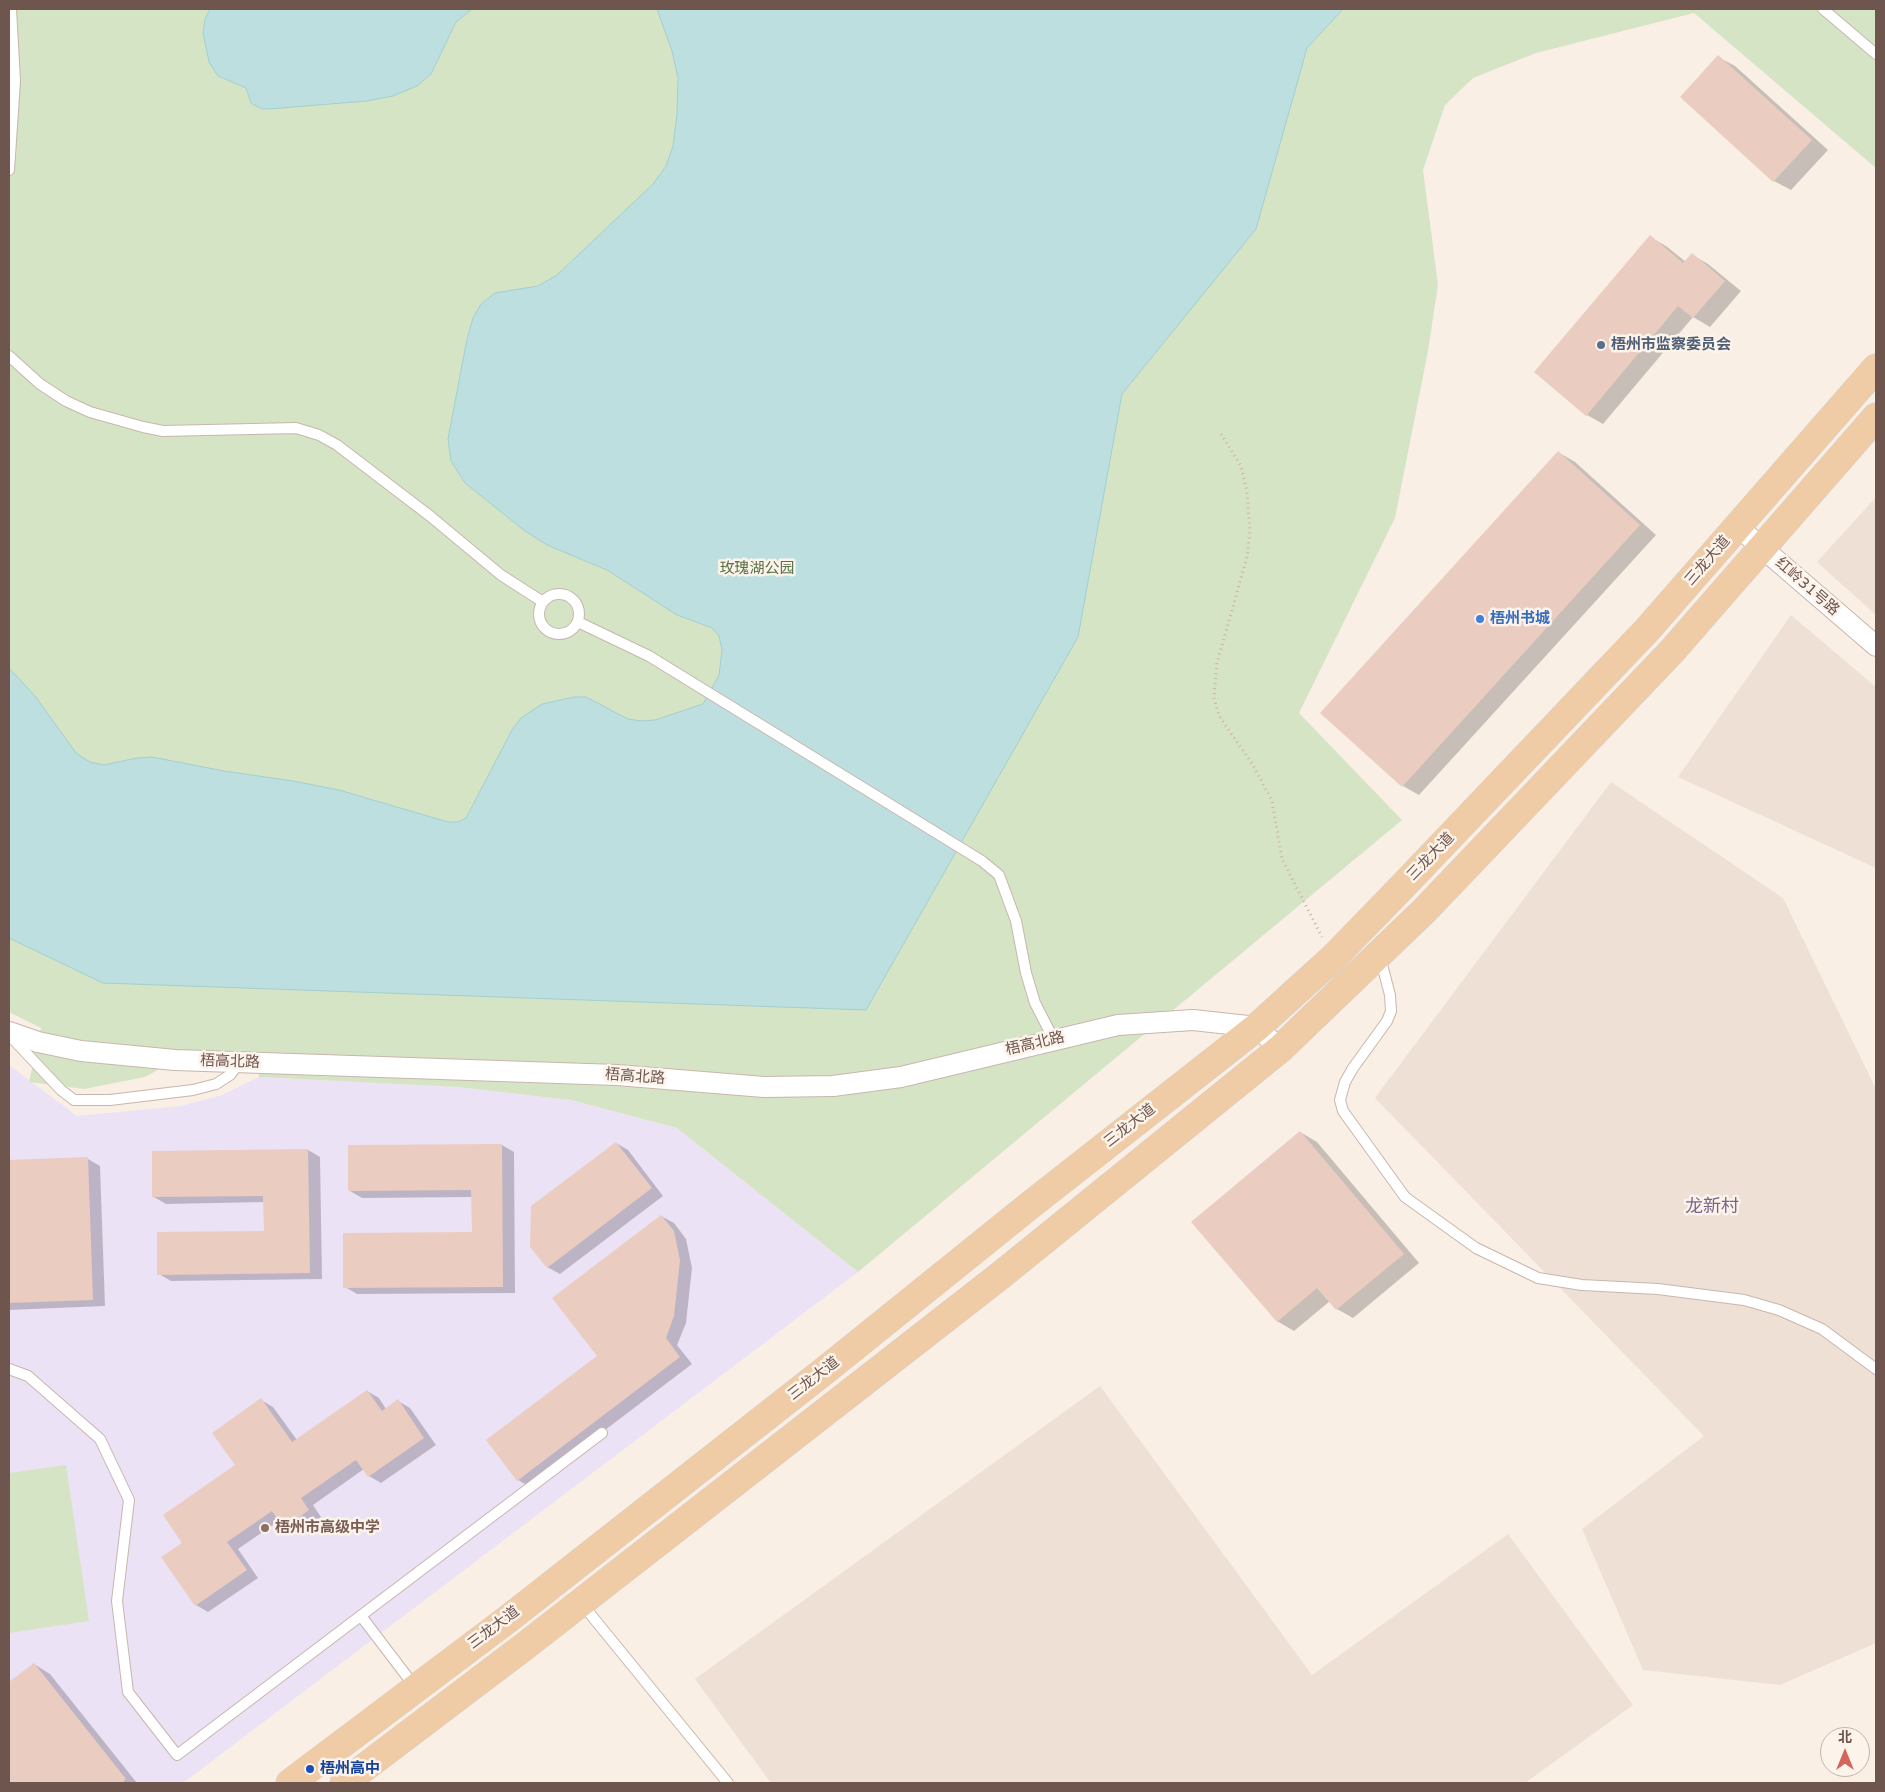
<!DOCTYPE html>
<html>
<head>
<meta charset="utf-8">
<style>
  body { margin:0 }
  #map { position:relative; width:1885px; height:1792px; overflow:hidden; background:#f9efe5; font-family:"Varela Round","Noto Sans SC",sans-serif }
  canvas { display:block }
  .frame { position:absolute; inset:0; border:10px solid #6e554e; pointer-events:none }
  .north { position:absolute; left:1820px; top:1727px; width:50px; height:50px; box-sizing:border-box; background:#fcf3eb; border:1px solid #c3b4ac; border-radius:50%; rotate:0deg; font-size:14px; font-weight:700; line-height:20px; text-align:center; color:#6e554e }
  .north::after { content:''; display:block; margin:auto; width:18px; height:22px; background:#d2665b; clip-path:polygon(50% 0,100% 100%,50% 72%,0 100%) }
</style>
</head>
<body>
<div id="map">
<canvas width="1885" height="1792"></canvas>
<div class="frame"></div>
<div class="north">北</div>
</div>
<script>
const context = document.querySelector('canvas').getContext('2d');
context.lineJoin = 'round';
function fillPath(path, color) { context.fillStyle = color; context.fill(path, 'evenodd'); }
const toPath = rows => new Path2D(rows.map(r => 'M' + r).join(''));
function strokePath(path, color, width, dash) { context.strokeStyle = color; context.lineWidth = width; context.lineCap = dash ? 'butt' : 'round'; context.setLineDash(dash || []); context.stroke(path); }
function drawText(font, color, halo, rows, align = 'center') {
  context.font = font + ' "Varela Round","Noto Sans SC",sans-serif'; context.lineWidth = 5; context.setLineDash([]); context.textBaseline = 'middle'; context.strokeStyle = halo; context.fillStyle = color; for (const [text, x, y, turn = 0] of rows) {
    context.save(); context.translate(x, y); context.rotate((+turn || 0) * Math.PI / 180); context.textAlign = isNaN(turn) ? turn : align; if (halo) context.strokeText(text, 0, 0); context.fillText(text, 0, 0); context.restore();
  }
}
const residential = toPath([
  [1876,497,1876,615,1817,562],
  [1791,615,1876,687,1876,868,1678,777],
  [1611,782,1783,898,1876,1089,1876,1643,1780,1685,1643,1670,1582,1529,1704,1436,1375,1098],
  [1100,1386,1312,1675,1508,1534,1633,1705,1525,1783,771,1783,695,1679]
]);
const education = toPath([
  [9,1065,77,1116,181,1106,222,1095,259,1077,457,1087,571,1100,677,1128,858,1272,183,1783,9,1783]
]);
const green = toPath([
  [9,9,1876,9,1876,168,1694,13,1536,53,1473,78,1445,105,1423,170,1438,285,1428,351,1395,518,1299,713,1402,820,858,1272,677,1128,571,1100,457,1087,259,1077,258,1055,187,1053,145,1077,84,1089,29,1082,41,1028,9,1012],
  [66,1465,89,1621,9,1633,9,1473]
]);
const water = toPath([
  [210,9,472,9,456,22,431,74,417,86,393,96,367,101,269,109,262,109,251,103,246,88,218,76,209,62,203,33,205,19,210,9],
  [657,9,1343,9,1307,48,1256,229,1122,394,1078,637,866,1010,103,983,9,938,9,668,35,696,76,753,90,762,104,765,137,758,152,757,224,771,293,781,339,790,448,822,458,822,466,818,512,730,521,718,542,704,574,697,586,697,628,719,642,721,655,720,703,704,719,675,722,650,719,636,712,628,677,615,607,570,547,545,525,531,465,483,451,461,448,439,467,339,473,318,481,304,495,293,538,286,557,275,653,184,666,166,673,146,677,114,678,78,672,51,657,9]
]);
const shadow = toPath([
  [1718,57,1735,66,1828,150,1791,190,1774,181,1681,97],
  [1650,237,1666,246,1686,262,1692,255,1708,264,1741,291,1710,327,1693,317,1603,424,1587,415],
  [1558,452,1575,462,1656,535,1419,795,1403,786],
  [1300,1132,1317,1142,1419,1263,1353,1318,1337,1309,1330,1301,1294,1331,1277,1321],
  [616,1143,628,1150,663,1196,560,1274,547,1267],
  [502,1145,514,1152,515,1293,357,1294,345,1287,473,1233,473,1197,362,1198,350,1191,349,1146],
  [308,1150,320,1157,322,1279,171,1281,159,1274,265,1232,265,1202,166,1204,154,1197],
  [88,1159,100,1166,105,1306,9,1310,9,1162],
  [661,1216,674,1223,686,1239,692,1268,686,1323,677,1345,692,1364,530,1487,518,1480,487,1440,598,1356],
  [367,1391,379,1398,386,1409,398,1401,410,1408,436,1445,381,1483,369,1476,364,1469,313,1505,321,1517,297,1534,285,1527,280,1520,238,1549,258,1578,208,1612,196,1605,163,1558,184,1543,237,1466,261,1400,273,1407,297,1440],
  [34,1664,50,1674,137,1783,9,1783,9,1684]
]);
const building = toPath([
  [1718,55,1812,140,1773,182,1680,97],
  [1650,235,1683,263,1692,253,1725,281,1693,318,1678,306,1586,416,1534,372],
  [1558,451,1640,525,1402,787,1320,713],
  [1300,1131,1404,1254,1336,1310,1317,1288,1277,1322,1191,1222],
  [616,1142,652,1188,547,1268,530,1247,531,1206],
  [502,1144,503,1287,343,1288,343,1233,472,1232,471,1190,348,1191,348,1145],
  [308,1149,310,1273,157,1275,157,1232,264,1231,263,1196,152,1197,152,1151],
  [88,1157,93,1300,9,1303,9,1160],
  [661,1215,674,1231,680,1260,674,1316,666,1338,680,1357,517,1481,486,1440,597,1356,552,1298],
  [367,1390,382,1411,398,1399,424,1438,368,1477,356,1460,301,1498,309,1510,284,1528,272,1511,227,1542,247,1570,195,1606,161,1557,182,1543,163,1515,235,1465,212,1433,261,1398,292,1442],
  [34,1663,126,1779,122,1783,9,1783,9,1682]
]);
const path = toPath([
  [1221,434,1241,466,1247,492,1250,531,1247,557,1217,663,1214,698,1219,716,1253,765,1272,801,1282,859,1322,937]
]);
const lane = toPath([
  [1823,9,1876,54],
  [9,170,15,81,11,9],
  [9,356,40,384,66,401,90,412,143,427,163,431,296,428,319,435,337,445,430,516,501,575,543,602],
  '539 614a20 20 0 1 1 40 0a20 20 0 1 1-40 0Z',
  [578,622,649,656,982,861,999,875,1016,921,1026,973,1035,1003,1054,1040],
  [1380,957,1390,995,1391,1011,1387,1021,1353,1068,1345,1082,1340,1100,1343,1111,1405,1197,1476,1248,1538,1278,1582,1285,1658,1289,1744,1300,1779,1310,1822,1329,1876,1369],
  [11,1037,61,1090,74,1100,110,1100,193,1090,216,1084,230,1075,240,1062],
  [9,1369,28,1376,100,1439,129,1500,117,1601,128,1692,177,1755,602,1433],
  [582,1604,728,1783],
  [361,1616,415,1687]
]);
const street = toPath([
  [1738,527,1876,646],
  [9,1032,38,1042,81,1051,175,1060,617,1075,764,1087,833,1086,901,1077,1118,1025,1193,1020,1257,1027,1280,1049]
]);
const primary = toPath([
  [290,1783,508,1619,828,1368,1029,1206,1257,1027,1333,958,1401,888,1647,630,1876,368],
  [344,1783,525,1646,1001,1275,1280,1049,1425,910,1672,651,1876,417]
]);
const markers = [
  [1601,345,5,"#5c6f8a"],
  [1480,619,5,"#3f7fe0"],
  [265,1528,5,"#8d6e63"],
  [310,1769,5,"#1a4fb4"]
];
const serviceNames = [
  ["梧州市监察委员会",1611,345]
];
const streetNames = [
  ["三龙大道",1708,561,-49],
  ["红岭31号路",1807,587,41],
  ["三龙大道",1431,857,-46],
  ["梧高北路",1035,1044,-13],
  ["梧高北路",230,1062,2],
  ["梧高北路",635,1077,4],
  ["三龙大道",1130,1126,-38],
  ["三龙大道",814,1379,-38],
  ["三龙大道",494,1628,-37]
];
const parkNames = [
  ["玫瑰湖公园",757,569]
];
const shopNames = [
  ["梧州书城",1490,619]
];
const educationNames = [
  ["梧州市高级中学",275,1528]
];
const transitNames = [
  ["梧州高中",320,1769]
];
const quarterNames = [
  ["龙新村",1712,1207]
];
fillPath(residential, '#efe0d5');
fillPath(education, '#ece2f5');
fillPath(green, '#d6e4c6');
fillPath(water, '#bddfe0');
strokePath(water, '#a4cfd0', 1);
fillPath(shadow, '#0003');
fillPath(building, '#eaccc1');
strokePath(lane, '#c8b6ad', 12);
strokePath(street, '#c8b6ad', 22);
strokePath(primary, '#d6cfcd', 29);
strokePath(path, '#cfafa4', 3, [1, 4]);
strokePath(lane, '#fff', 10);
strokePath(street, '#fff', 20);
strokePath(primary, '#efcba6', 28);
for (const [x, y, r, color] of markers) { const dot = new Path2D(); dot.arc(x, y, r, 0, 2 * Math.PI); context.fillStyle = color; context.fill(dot); strokePath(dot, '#fcf3eb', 2); }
drawText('bold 15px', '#4e5e75', '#fcf3eb', serviceNames, 'left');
drawText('15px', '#6e554e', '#fcf3eb', streetNames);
drawText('15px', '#5a7248', '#fcf3eb', parkNames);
drawText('bold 15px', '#366cbe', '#fcf3eb', shopNames, 'left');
drawText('bold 15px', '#785e54', '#fcf3eb', educationNames, 'left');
drawText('bold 15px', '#164399', '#fcf3eb', transitNames, 'left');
drawText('18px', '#7a668b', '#fcf3eb', quarterNames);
</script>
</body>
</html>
